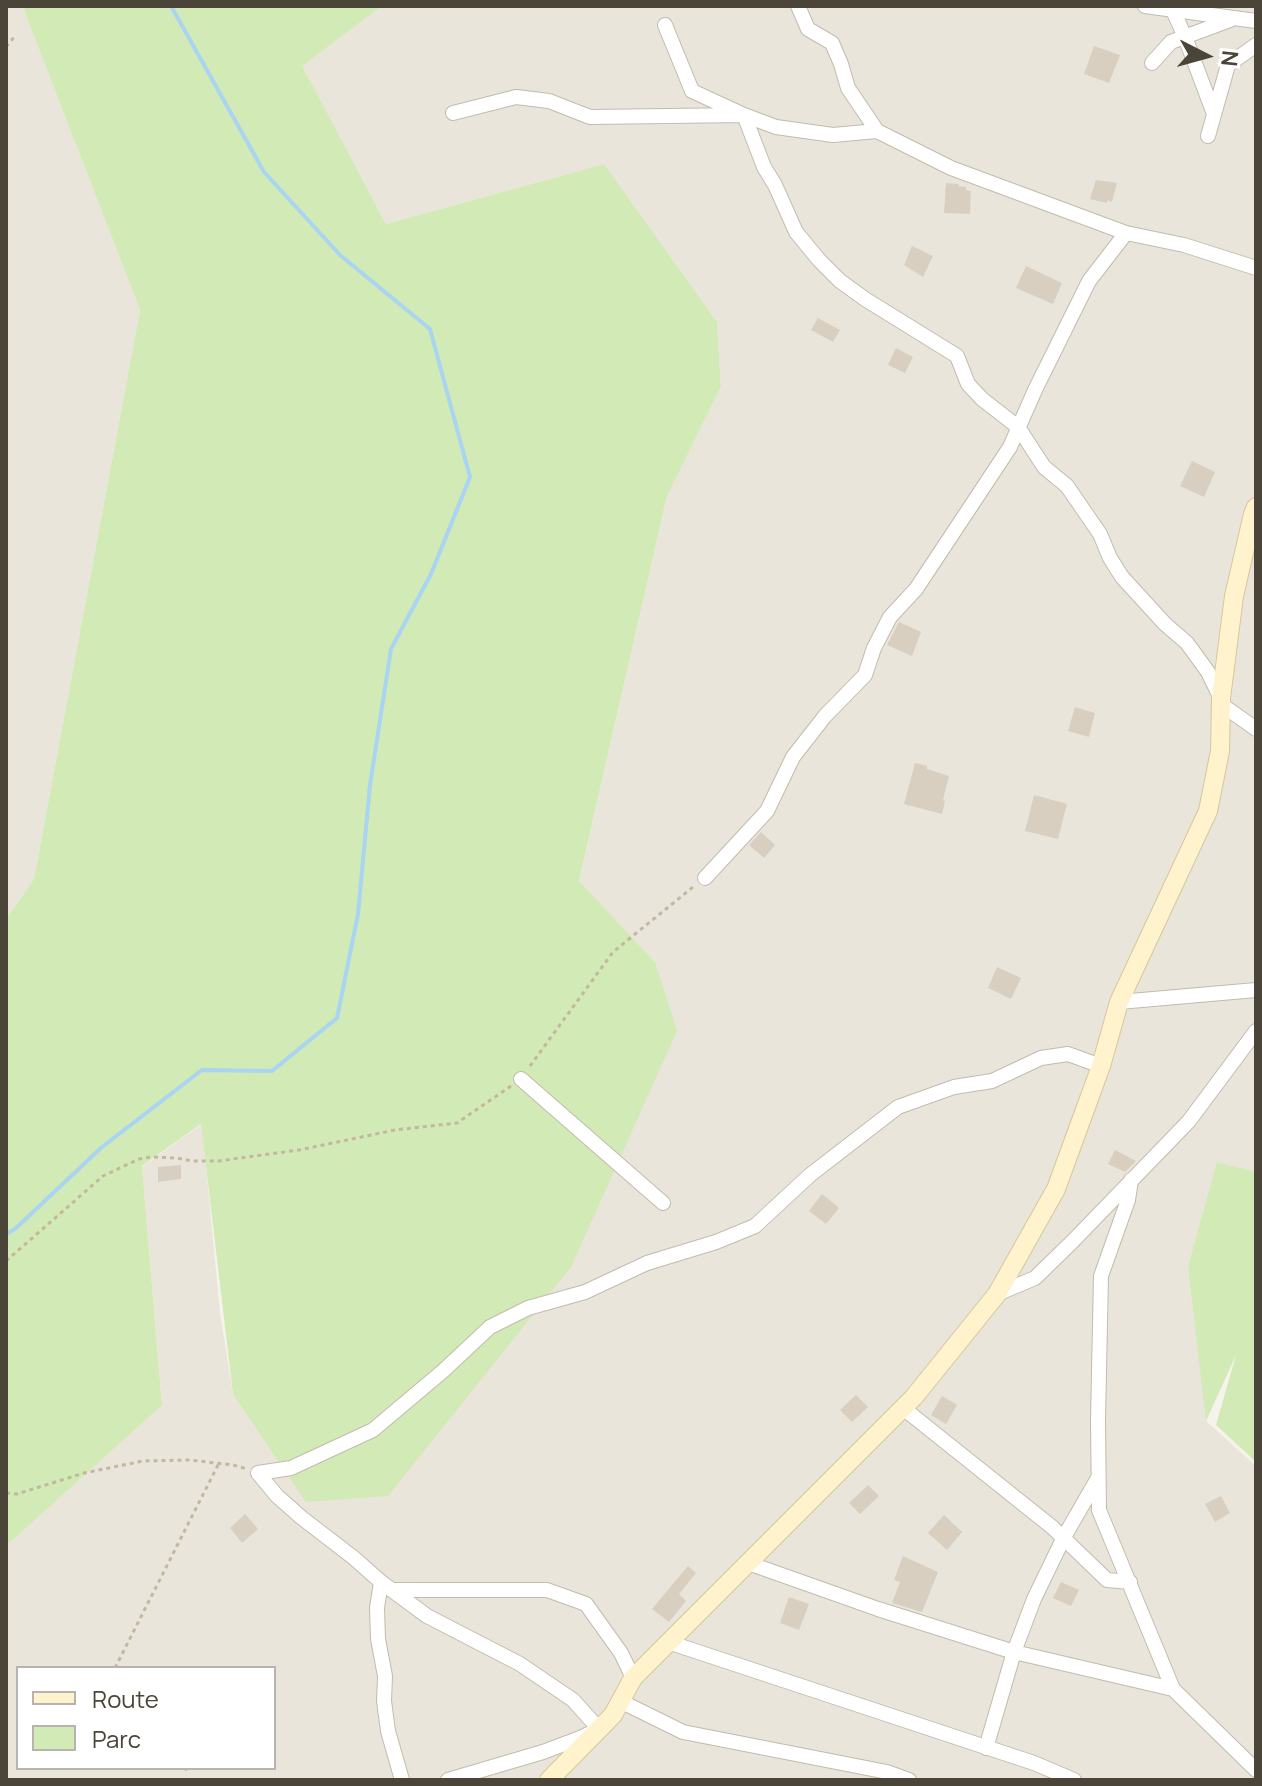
<!DOCTYPE html>
<html>
<head>
<meta charset="utf-8">
<style>
  body { margin:0 }
  #map { position:relative; width:1262px; height:1786px; overflow:hidden; background:#f6f3ec; font-family:Manrope,sans-serif }
  canvas { display:block }
  .frame { position:absolute; inset:0; border:8px solid #4b4439; pointer-events:none }
  .legend { position:absolute; left:16px; top:1666px; width:260px; height:104px; box-sizing:border-box; background:#fff; border:2px solid #b7b4b0; margin:0; padding:10px 14px; list-style:none; font-size:24px; color:#4b4439 }
  .legend li { display:flex; align-items:center; gap:16px; height:40px }
  .legend b { width:40px; border:2px solid #b7b4b0 }
  .north { position:absolute; left:1166px; top:16px; width:80px; height:80px; -webkit-text-stroke:6px #fff; paint-order:stroke; rotate:96deg; font-size:22px; font-weight:700; line-height:32px; text-align:center; color:#4b4439 }
  .north::after { content:''; display:block; margin:auto; width:28px; height:36px; background:#4b4439; clip-path:polygon(50% 0,100% 100%,50% 72%,0 100%) }
</style>
</head>
<body>
<div id="map">
<canvas width="1262" height="1786"></canvas>
<div class="frame"></div>
<ul class="legend">
<li><b style="height:10px;background:#fff3cd"></b>Route</li>
<li><b style="height:22px;background:#d2eab5"></b>Parc</li>
</ul>
<div class="north">N</div>
</div>
<script>
const context = document.querySelector('canvas').getContext('2d');
context.lineJoin = 'round';
function fillPath(path, color) { context.fillStyle = color; context.fill(path, 'evenodd'); }
const toPath = rows => new Path2D(rows.map(r => 'M' + r).join(''));
function strokePath(path, color, width, dash) { context.strokeStyle = color; context.lineWidth = width; context.lineCap = dash ? 'butt' : 'round'; context.setLineDash(dash || []); context.stroke(path); }
const residential = toPath([
  [6,6,24,6,25,13,140,310,34,879,6,919],
  [382,6,1256,6,1256,1172,1217,1162,1206,1421,1256,1466,1256,1780,6,1780,6,1546,162,1404,142,1167,202,1124,220,1313,233,1394,655,962,579,882,667,496,721,387,717,322,604,164,386,224,301,66],
  [18,1668,274,1668,274,1768,18,1768]
]);
const green = toPath([
  [24,6,382,6,302,66,386,224,604,164,717,322,721,387,667,496,579,881,655,962,677,1031,571,1267,388,1496,306,1502,233,1394,201,1124,142,1166,162,1405,6,1546,6,919,34,879,140,310,25,13],
  [1217,1162,1256,1172,1256,1462,1216,1425,1236,1355,1206,1421,1188,1267]
]);
const stream = toPath([
  [6,1234,15,1229,102,1147,202,1070,272,1071,337,1018,358,914,370,785,391,649,431,574,470,477,430,329,340,255,264,172,171,6]
]);
const building = toPath([
  [1094,46,1120,55,1109,83,1084,74],
  [1096,180,1117,183,1112,202,1107,200,1107,203,1090,199],
  [946,183,959,184,958,186,966,187,966,190,971,191,970,214,944,213],
  [912,246,933,256,923,277,904,265],
  [1026,266,1062,283,1053,304,1016,288],
  [818,318,840,330,833,342,811,330],
  [896,348,913,357,905,373,888,365],
  [1192,461,1215,472,1204,497,1180,486],
  [899,622,921,632,912,656,887,645],
  [1075,707,1095,713,1089,737,1068,731],
  [915,763,927,766,927,769,949,776,943,800,945,801,942,814,904,804],
  [1034,795,1067,804,1058,839,1025,831],
  [761,832,775,845,764,858,749,845],
  [997,967,1021,978,1011,999,988,988],
  [1115,1150,1136,1161,1125,1172,1108,1164],
  [181,1165,181,1179,158,1182,158,1167],
  [822,1194,839,1208,826,1224,809,1211],
  [856,1395,868,1407,852,1422,840,1410],
  [942,1396,957,1405,946,1424,931,1415],
  [868,1485,879,1496,860,1514,849,1503],
  [1221,1496,1230,1513,1215,1522,1205,1504],
  [245,1514,258,1529,242,1543,230,1528],
  [944,1515,962,1532,947,1550,928,1533],
  [903,1556,938,1572,922,1612,892,1603,900,1582,894,1580],
  [688,1566,696,1573,679,1594,686,1601,669,1622,652,1609],
  [1061,1582,1079,1590,1071,1606,1053,1598],
  [789,1597,809,1604,799,1630,780,1623]
]);
const path = toPath([
  [6,47,15,36],
  [530,1066,613,952,693,887],
  [6,1261,103,1176,139,1159,151,1157,177,1158,192,1161,218,1161,299,1150,395,1130,457,1123,511,1086],
  [6,1493,17,1494,84,1473,143,1461,190,1460,233,1465,247,1469],
  [115,1668,218,1465],
  [184,1768,187,1770]
]);
const street = toPath([
  [798,6,808,29,832,43,841,64,848,88,877,131],
  [1145,6,1256,21],
  [1171,6,1185,37,1214,114],
  [1152,63,1171,42,1230,20],
  [453,113,516,97,549,101,590,117,744,115,692,91,665,25],
  [744,115,764,167,775,185,796,232,819,260,840,281,865,299,957,356,968,384,982,399,1018,427,1044,467,1067,486,1100,534,1110,558,1122,577,1165,624,1187,643,1208,672,1225,707,1256,729],
  [744,115,776,127,833,135,877,131,951,168,1126,233,1184,245,1256,268],
  [1208,136,1228,65,1256,45],
  [705,878,767,811,793,757,825,716,865,675,874,648,890,617,916,589,1010,447,1035,390,1089,281,1126,233],
  [1119,1002,1256,990],
  [521,1079,663,1203],
  [1131,1180,1128,1200,1101,1276,1098,1420,1099,1510,1173,1689,1256,1770],
  [997,1294,1035,1278,1073,1241,1189,1121,1256,1031],
  [903,1408,1052,1527,1107,1580,1130,1582],
  [258,1473,291,1468,373,1430,443,1371,490,1327,528,1308,585,1292,647,1263,716,1242,755,1226,810,1175,898,1107,954,1087,992,1081,1041,1058,1068,1054,1101,1066],
  [258,1473,277,1496,302,1518,354,1558,381,1582,427,1616,520,1664,573,1700,599,1729,580,1738,543,1752,448,1780],
  [748,1563,878,1609,1014,1652,1173,1689],
  [381,1582,377,1608,378,1639,385,1676,384,1701,388,1731,402,1780],
  [394,1590,547,1590,586,1604,621,1653,633,1678],
  [668,1642,1034,1763,1074,1780],
  [620,1701,683,1732,887,1772,909,1780],
  [986,1748,1014,1652,1034,1599,1064,1537,1098,1478]
]);
const secondary = toPath([
  [549,1780,613,1715,633,1678,914,1397,997,1294,1056,1189,1101,1066,1119,1002,1208,811,1220,751,1221,698,1234,596,1253,514,1256,507]
]);
fillPath(residential, '#eae5da');
fillPath(green, '#d2eab5');
strokePath(stream, '#a9d4f2', 4);
fillPath(building, '#d8cfc1');
strokePath(street, '#c2bbae', 16);
strokePath(secondary, '#d6c79b', 20);
strokePath(path, '#c4b79f', 3, [4, 4]);
strokePath(street, '#fff', 14);
strokePath(secondary, '#fff3cd', 18);
</script>
</body>
</html>
